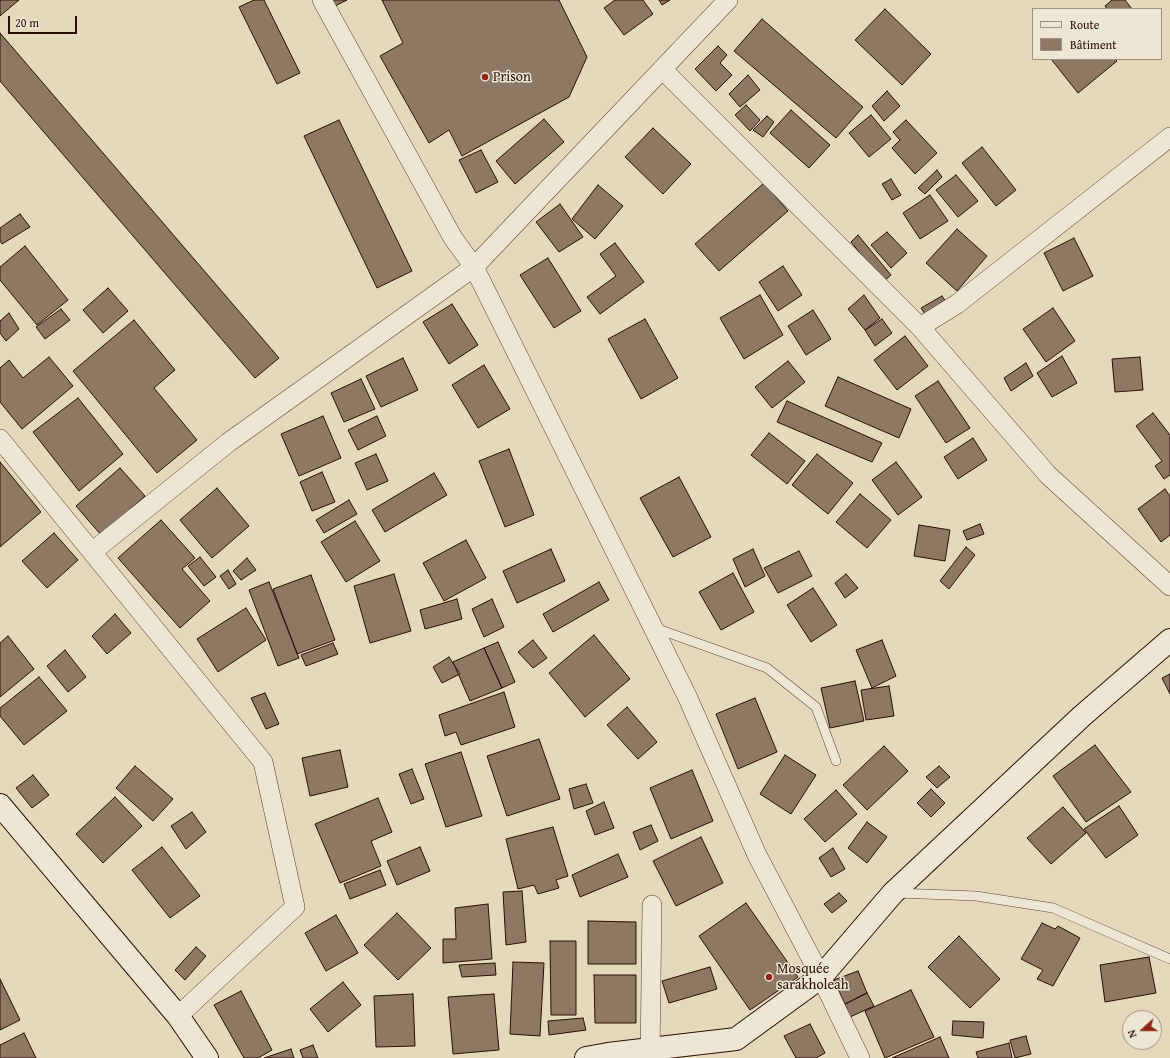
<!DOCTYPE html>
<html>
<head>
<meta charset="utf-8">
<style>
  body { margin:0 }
  #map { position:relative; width:1170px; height:1058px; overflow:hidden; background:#e4d9bb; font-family:"Gentium Book Plus",serif }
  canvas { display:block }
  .legend { position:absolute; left:1032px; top:8px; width:130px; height:52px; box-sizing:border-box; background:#ede6d3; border:1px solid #a09080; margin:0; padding:5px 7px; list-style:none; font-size:12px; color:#2c0f04 }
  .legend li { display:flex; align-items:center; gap:8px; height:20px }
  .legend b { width:20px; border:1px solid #a09080 }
  .north { position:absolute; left:1122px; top:1010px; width:40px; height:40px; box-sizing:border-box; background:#ede6d3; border:1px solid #a09080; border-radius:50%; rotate:249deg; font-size:11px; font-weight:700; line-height:16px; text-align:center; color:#2c0f04 }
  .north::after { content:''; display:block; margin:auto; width:14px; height:18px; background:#8f2418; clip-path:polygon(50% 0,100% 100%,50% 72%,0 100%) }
  .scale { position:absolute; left:8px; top:16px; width:69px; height:18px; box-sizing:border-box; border:2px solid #2c0f04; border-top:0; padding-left:5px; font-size:12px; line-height:14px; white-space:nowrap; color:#2c0f04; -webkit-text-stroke:3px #ede6d3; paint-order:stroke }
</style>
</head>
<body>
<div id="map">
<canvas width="1170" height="1058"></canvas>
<ul class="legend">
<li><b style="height:5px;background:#ede6d3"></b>Route</li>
<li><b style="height:11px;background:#8c7863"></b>Bâtiment</li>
</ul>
<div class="north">N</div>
<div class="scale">20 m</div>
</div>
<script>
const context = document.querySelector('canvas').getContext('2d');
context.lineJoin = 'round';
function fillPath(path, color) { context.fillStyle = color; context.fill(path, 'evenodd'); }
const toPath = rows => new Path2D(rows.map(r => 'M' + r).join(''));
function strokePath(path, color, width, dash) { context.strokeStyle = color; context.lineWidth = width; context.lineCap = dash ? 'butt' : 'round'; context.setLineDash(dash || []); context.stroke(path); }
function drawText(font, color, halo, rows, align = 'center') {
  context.font = font + ' "Gentium Book Plus",serif'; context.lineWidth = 3; context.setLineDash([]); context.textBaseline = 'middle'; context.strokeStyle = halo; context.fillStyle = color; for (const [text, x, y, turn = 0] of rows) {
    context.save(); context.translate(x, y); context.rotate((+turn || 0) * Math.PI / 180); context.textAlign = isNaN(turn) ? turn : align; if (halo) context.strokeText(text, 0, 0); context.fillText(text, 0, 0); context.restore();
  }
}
const building = toPath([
  [0,0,19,0,0,16,0,0],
  [254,0,264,0,300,73,277,84,239,7,254,0],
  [328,0,347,0,331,8,328,0],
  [382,0,559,0,587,57,569,97,462,156,449,130,429,143,380,56,403,43,382,0],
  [615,0,643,0,653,14,624,35,604,8,615,0],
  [659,0,670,0,662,5,659,0],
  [1112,0,1125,0,1132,9,1107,9,1105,6,1112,0],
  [885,9,931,54,902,85,855,40,885,9],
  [762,19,863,107,836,138,734,51,762,19],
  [0,33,279,358,255,378,0,81,0,33],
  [718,46,727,55,720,63,732,75,716,91,695,69,718,46],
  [1051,59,1115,59,1117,61,1078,93,1051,59],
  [748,75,760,90,740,107,729,94,748,75],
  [887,91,900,106,884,121,872,106,887,91],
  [746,105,760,120,750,131,735,115,746,105],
  [791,110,830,145,809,168,770,133,791,110],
  [871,115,891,139,869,157,849,133,871,115],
  [767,116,774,122,763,137,753,130,767,116],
  [544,119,564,142,515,184,496,161,544,119],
  [339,120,412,271,377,288,304,136,339,120],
  [906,120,937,153,915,174,892,148,900,140,893,132,906,120],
  [653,128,691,164,663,194,625,157,653,128],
  [982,147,1016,190,996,206,962,163,982,147],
  [481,150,498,182,476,193,459,160,481,150],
  [937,170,942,177,925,194,918,188,937,170],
  [956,175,978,201,958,217,936,190,956,175],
  [891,179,901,195,892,200,882,184,891,179],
  [764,183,788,211,719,271,695,244,764,183],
  [598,185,623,206,595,239,572,219,598,185],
  [930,195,948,221,920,239,903,213,930,195],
  [560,204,583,237,559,252,536,222,560,204],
  [20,214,30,227,2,244,0,241,0,228,20,214],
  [957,229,987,256,957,291,926,263,957,229],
  [887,232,907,253,891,268,871,245,887,232],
  [858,235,891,275,883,282,851,242,858,235],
  [1074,238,1093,276,1063,291,1044,253,1074,238],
  [615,243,644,282,600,314,587,297,616,276,600,254,615,243],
  [25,246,68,300,37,325,0,280,0,267,25,246],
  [548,258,581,311,554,328,520,275,548,258],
  [783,266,802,295,778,311,759,282,783,266],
  [108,288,128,311,103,333,83,310,108,288],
  [760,295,783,335,744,359,720,318,760,295],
  [864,295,880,318,865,330,848,309,864,295],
  [942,296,948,305,927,317,921,308,942,296],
  [452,304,478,345,449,364,423,322,452,304],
  [1053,308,1075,341,1046,362,1023,329,1053,308],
  [61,309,70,320,45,339,36,327,61,309],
  [813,310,831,339,806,355,788,326,813,310],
  [9,313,19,329,6,341,0,333,0,321,9,313],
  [645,319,678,378,641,399,608,339,645,319],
  [882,319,892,333,875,346,865,330,882,319],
  [134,320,175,370,154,388,197,440,157,473,73,371,134,320],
  [905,336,928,366,897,390,874,360,905,336],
  [1062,356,1077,383,1052,397,1037,373,1062,356],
  [49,357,73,386,22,429,0,402,0,368,9,360,23,378,49,357],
  [1140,357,1143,390,1115,392,1112,359,1140,357],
  [403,358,418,390,381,407,366,376,403,358],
  [788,361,805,382,772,408,755,387,788,361],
  [1026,363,1033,376,1011,391,1004,378,1026,363],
  [484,365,510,409,478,428,452,385,484,365],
  [838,377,911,409,899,438,825,406,838,377],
  [361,379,375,409,344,422,331,393,361,379],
  [938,381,970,428,946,443,915,396,938,381],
  [78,398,123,454,79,491,33,432,78,398],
  [787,401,882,443,872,462,777,422,787,401],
  [1153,413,1170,435,1170,475,1164,479,1155,466,1162,461,1136,426,1153,413],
  [323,416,341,458,299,476,281,434,323,416],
  [377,416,386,436,358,450,348,430,377,416],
  [769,433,805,461,787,484,751,455,769,433],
  [973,438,987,460,958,479,944,457,973,438],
  [509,449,534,515,505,527,479,461,509,449],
  [376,454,388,481,367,490,355,463,376,454],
  [817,454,853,483,828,514,792,485,817,454],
  [0,462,41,512,0,547,0,462],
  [896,462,922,497,898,515,872,480,896,462],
  [120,468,145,496,101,535,76,506,120,468],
  [322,472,335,502,312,511,300,482,322,472],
  [434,473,447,495,385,532,372,510,434,473],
  [679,477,711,537,673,557,640,498,679,477],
  [217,488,249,526,212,558,180,520,217,488],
  [1165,489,1170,496,1170,535,1161,542,1138,509,1165,489],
  [860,494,891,520,867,548,836,522,860,494],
  [349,500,357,514,324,533,316,520,349,500],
  [161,520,195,558,182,569,210,601,180,628,118,558,161,520],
  [355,521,380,561,346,582,321,542,355,521],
  [980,524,984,534,967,540,963,531,980,524],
  [919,525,950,530,945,561,914,556,919,525],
  [54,533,78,560,47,588,22,561,54,533],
  [466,540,486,578,444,601,423,563,466,540],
  [966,547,975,555,949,589,940,581,966,547],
  [551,549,565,581,517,603,503,571,551,549],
  [753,549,765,576,745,587,733,559,753,549],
  [799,551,812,576,778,593,764,568,799,551],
  [200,557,216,577,204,586,188,566,200,557],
  [247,558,256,570,241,580,233,571,247,558],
  [228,570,236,584,229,589,220,576,228,570],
  [733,573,754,612,721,630,699,592,733,573],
  [394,574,411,631,370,643,354,586,394,574],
  [846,574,858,588,845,598,835,583,846,574],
  [311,575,335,640,297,654,273,589,311,575],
  [269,582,299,658,278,666,249,590,269,582],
  [599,582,609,600,553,632,543,614,599,582],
  [813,588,837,625,811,642,787,605,813,588],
  [457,599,462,619,425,629,420,610,457,599],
  [492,599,504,627,484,637,472,609,492,599],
  [246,608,266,640,218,672,197,639,246,608],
  [115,614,131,633,107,654,92,636,115,614],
  [594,635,630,679,585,717,549,673,594,635],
  [8,636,34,669,0,697,0,643,8,636],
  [533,640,547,658,533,668,518,652,533,640],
  [882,640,896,676,872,688,856,650,882,640],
  [498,642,515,682,502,688,484,648,498,642],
  [333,643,338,654,306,666,301,655,333,643],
  [484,648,502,688,470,701,453,662,484,648],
  [65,650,86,677,68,692,47,666,65,650],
  [449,657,460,674,442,683,433,667,449,657],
  [1170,674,1170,694,1162,678,1170,674],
  [39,677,67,711,24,745,0,716,0,708,39,677],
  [855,681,864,721,830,728,821,688,855,681],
  [889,686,894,716,866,720,861,690,889,686],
  [504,692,515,727,461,745,456,732,445,736,439,715,504,692],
  [265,693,279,724,266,729,251,698,265,693],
  [755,698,777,752,738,769,716,714,755,698],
  [627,707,657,742,638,759,607,725,627,707],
  [539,739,560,799,507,816,487,756,539,739],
  [1095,745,1131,792,1086,822,1053,776,1095,745],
  [884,746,908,771,867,810,843,785,884,746],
  [340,750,348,787,310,796,302,758,340,750],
  [461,752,482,816,446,827,425,764,461,752],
  [785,755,816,775,791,814,760,794,785,755],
  [135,766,173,799,153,821,116,788,135,766],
  [939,766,950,777,937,788,926,777,939,766],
  [412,769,424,799,411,804,399,774,412,769],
  [692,770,713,821,671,839,650,788,692,770],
  [33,775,49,795,32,808,16,788,33,775],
  [586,784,593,803,574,809,569,789,586,784],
  [931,789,945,803,931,817,917,803,931,789],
  [836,790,857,814,825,842,804,819,836,790],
  [115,797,142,826,103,863,76,834,115,797],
  [378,798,392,832,371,841,381,866,340,883,315,824,378,798],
  [604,802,614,828,595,835,586,811,604,802],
  [1119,806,1138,835,1106,858,1084,829,1119,806],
  [1063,807,1086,833,1051,864,1027,838,1063,807],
  [192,812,206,832,186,849,171,826,192,812],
  [867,822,887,837,867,863,848,848,867,822],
  [651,825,658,841,640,850,633,832,651,825],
  [553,827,568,876,556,880,559,888,538,894,534,885,518,889,506,839,553,827],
  [701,837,723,883,676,906,653,861,701,837],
  [162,847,200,896,170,918,132,870,162,847],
  [420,847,430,871,397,885,387,861,420,847],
  [833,848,845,869,831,877,819,858,833,848],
  [618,854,628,877,580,897,572,875,618,854],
  [380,870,386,885,350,899,344,884,380,870],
  [522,891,526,942,506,945,503,892,522,891],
  [839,893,847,901,832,913,824,904,839,893],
  [746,903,798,977,750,1010,699,936,746,903],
  [488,904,492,959,443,963,443,939,456,939,455,908,488,904],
  [397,913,431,948,398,980,364,945,397,913],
  [336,915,358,953,326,971,305,933,336,915],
  [588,921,636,922,636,964,588,964,588,921],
  [1042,923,1055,929,1058,926,1080,938,1053,986,1037,979,1043,970,1021,959,1042,923],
  [959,936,1000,979,970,1008,928,967,959,936],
  [550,941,576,941,576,1015,551,1015,550,941],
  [196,947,206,956,185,980,175,970,196,947],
  [1149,957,1156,993,1105,1002,1100,965,1149,957],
  [513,962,544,963,540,1036,510,1034,513,962],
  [495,963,496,975,462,977,459,965,495,963],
  [710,967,717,989,669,1003,662,981,710,967],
  [858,971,867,993,845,1004,834,980,858,971],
  [594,975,636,975,636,1023,595,1023,594,975],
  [0,979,20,1020,0,1030,0,979],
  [343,982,361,1005,328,1032,310,1009,343,982],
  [911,990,934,1037,885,1058,865,1011,911,990],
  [241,991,272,1050,258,1058,244,1058,214,1005,241,991],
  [867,993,874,1006,850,1017,845,1004,867,993],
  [413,994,415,1046,376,1047,374,996,413,994],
  [494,994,499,1050,453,1054,448,997,494,994],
  [583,1018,586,1030,549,1035,548,1021,583,1018],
  [953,1021,984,1022,983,1038,952,1035,953,1021],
  [810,1024,825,1053,816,1058,796,1058,784,1036,810,1024],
  [24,1033,36,1058,0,1058,0,1045,24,1033],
  [1026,1036,1031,1054,1015,1058,1010,1040,1026,1036],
  [940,1037,949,1058,892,1058,940,1037],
  [1009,1043,1012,1058,978,1058,976,1052,1009,1043],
  [313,1045,318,1058,303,1058,300,1050,313,1045],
  [291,1049,294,1058,264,1058,291,1049]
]);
const lane = toPath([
  [655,628,767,668,816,707,836,761],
  [897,893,976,896,1053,908,1170,959]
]);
const street = toPath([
  [322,0,453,238,474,267,687,696,757,855,821,977,860,1058],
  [662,69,920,327,957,304,1170,137],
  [920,327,1048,475,1170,586],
  [0,439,263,762,295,907,178,1016],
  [92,552,229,442,474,267,728,0],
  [650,1058,652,905]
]);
const secondary = toPath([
  [0,805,178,1016,207,1058],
  [586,1058,608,1054,736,1039,821,977,893,893,1082,716,1170,640]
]);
const markers = [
  [485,77,4,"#8f2418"],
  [769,977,4,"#8f2418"]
];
const poiNames = [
  ["Prison",493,77],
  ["Mosquée",777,969],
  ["sarakholeah",777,985]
];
fillPath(building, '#8c7863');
strokePath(building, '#2c0f04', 1);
strokePath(lane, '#5a4232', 10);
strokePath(street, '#5a4232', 20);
strokePath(secondary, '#2c0f04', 24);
strokePath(lane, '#ede6d3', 9);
strokePath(street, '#ede6d3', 19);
strokePath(secondary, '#ede6d3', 22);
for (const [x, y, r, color] of markers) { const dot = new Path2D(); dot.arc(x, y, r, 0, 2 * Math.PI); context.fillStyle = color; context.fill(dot); strokePath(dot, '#ede6d3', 1.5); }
drawText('14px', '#2c0f04', '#ede6d3', poiNames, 'left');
</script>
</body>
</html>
